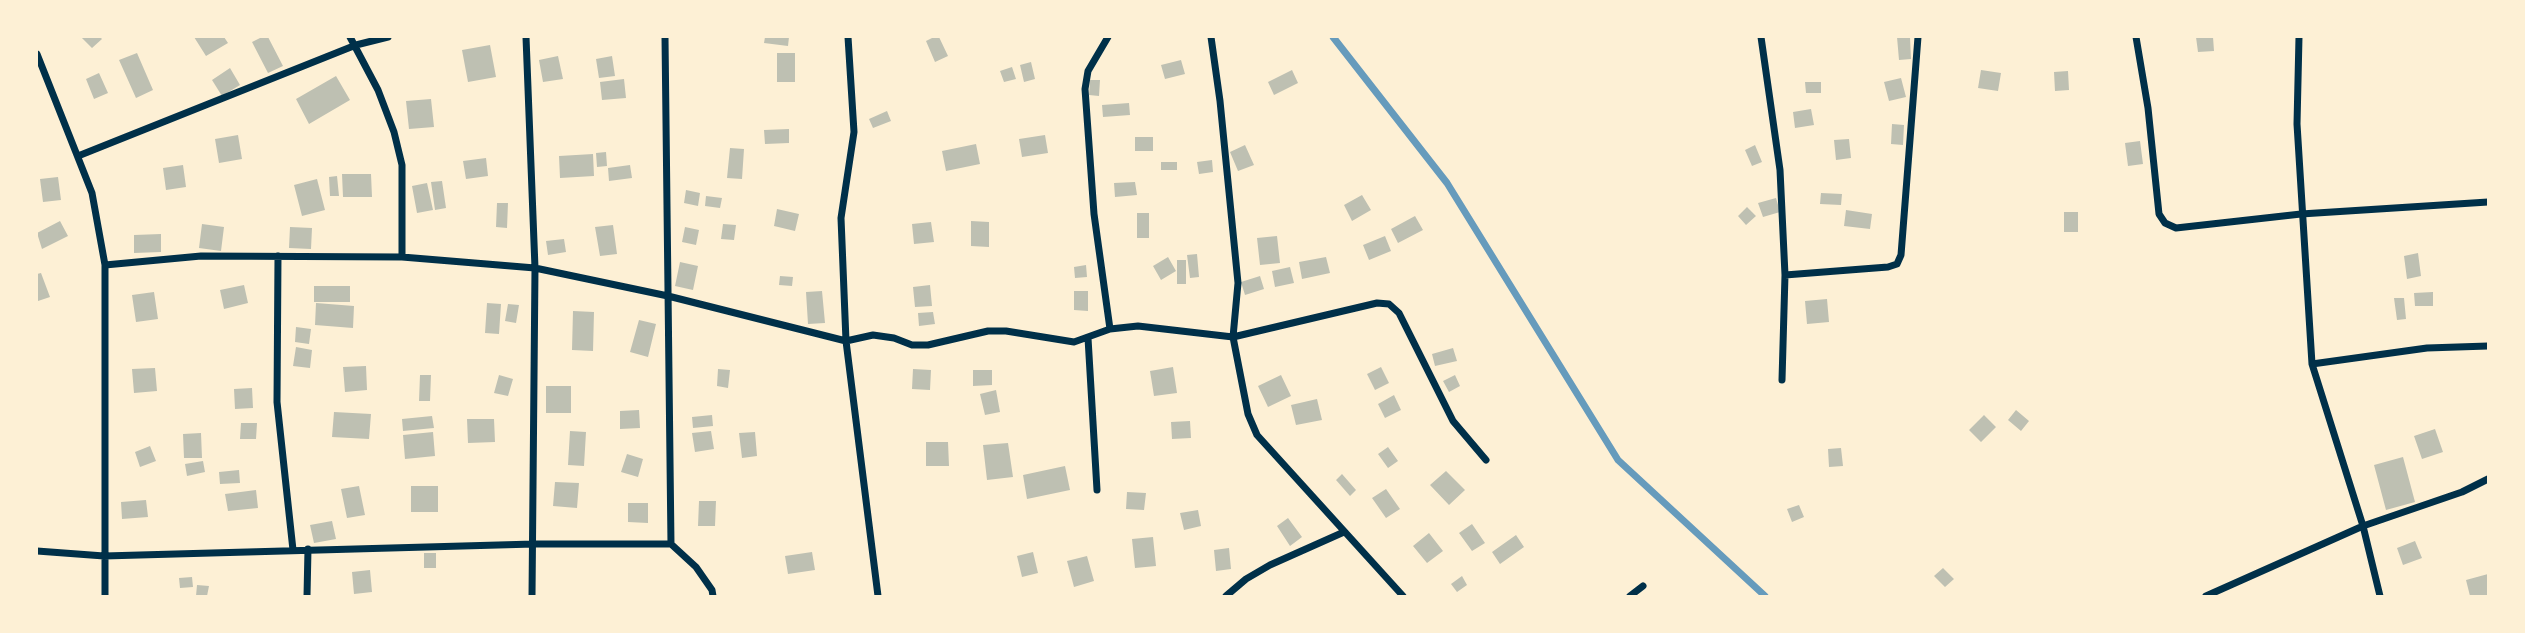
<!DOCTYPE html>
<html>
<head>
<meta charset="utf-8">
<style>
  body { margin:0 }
  #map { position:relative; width:2525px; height:633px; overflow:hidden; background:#fdf0d5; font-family:Raleway,sans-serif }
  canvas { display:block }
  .frame { position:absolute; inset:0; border:38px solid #fdf0d5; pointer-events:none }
</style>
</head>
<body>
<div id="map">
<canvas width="2525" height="633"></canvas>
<div class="frame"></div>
</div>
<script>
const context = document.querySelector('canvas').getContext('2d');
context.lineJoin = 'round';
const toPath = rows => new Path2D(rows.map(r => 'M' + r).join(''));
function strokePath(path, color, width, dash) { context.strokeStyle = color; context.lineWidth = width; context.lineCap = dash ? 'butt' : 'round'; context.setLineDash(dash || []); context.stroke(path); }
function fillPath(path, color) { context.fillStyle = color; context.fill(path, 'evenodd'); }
const stream = toPath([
  [1333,37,1447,183,1618,460,1765,596]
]);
const building = toPath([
  [81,37,100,37,102,39,92,48],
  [194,37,224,37,228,43,206,56],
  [262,37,268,37,283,66,268,73,252,42],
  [765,37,789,37,788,46,764,43],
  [934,37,939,37,948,56,935,62,926,41],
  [1897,37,1910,37,1911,59,1899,60],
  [2196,37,2213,37,2214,51,2198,52],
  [490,45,496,77,468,82,462,50],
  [137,53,153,90,136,98,119,60],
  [777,53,795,53,795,82,777,82],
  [558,56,563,79,543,82,539,60],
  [612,56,615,76,599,78,596,59],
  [1181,60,1185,74,1165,79,1161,65],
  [1031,62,1035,79,1024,82,1020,65],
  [1012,67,1016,79,1004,82,1000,71],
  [230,68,240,85,222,96,212,80],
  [1292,70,1298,83,1274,95,1268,82],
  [1981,70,2001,73,1998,91,1978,88],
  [2068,71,2069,90,2055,91,2054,72],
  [99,73,108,93,94,99,86,79],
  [336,76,350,100,309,124,296,99],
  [1901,78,1906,97,1889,101,1884,82],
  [624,79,626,98,602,100,600,82],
  [1090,80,1100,80,1099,96,1089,95],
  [1805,82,1821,82,1821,93,1806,93],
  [431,99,434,127,409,129,406,101],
  [1129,103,1130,115,1103,117,1102,105],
  [1811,109,1814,125,1795,128,1793,112],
  [887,111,891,121,873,128,869,119],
  [1892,124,1904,125,1903,145,1891,144],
  [789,129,789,143,765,144,764,130],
  [238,135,242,159,219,163,215,139],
  [1045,135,1048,153,1022,157,1019,139],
  [1135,137,1153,137,1153,151,1135,151],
  [1849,139,1851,158,1836,160,1834,140],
  [2140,141,2143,164,2128,166,2125,143],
  [976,144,980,164,946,171,942,151],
  [1245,145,1254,165,1238,171,1230,152],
  [1755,145,1762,162,1752,166,1745,150],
  [730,148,744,149,742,179,727,178],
  [606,152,607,166,597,167,596,153],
  [593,154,594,176,560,178,559,156],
  [486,158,488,176,466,179,463,161],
  [1212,160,1213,172,1199,174,1197,162],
  [1161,162,1177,162,1177,170,1161,170],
  [183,165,186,187,166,190,163,168],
  [630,165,632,178,609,181,608,168],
  [342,174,371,174,372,197,343,197],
  [337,176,339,196,330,196,329,177],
  [58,177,61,200,43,202,40,179],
  [317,179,325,210,302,216,294,185],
  [442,181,446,208,435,210,431,182],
  [1135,182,1137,195,1115,197,1114,183],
  [427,183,433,210,417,213,412,186],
  [686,190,700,193,698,206,684,203],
  [1821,193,1842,194,1841,205,1820,204],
  [1362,195,1371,210,1352,221,1344,205],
  [706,196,722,198,720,208,705,206],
  [1776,198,1780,212,1763,217,1758,203],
  [497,203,508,203,507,228,496,227],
  [1747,207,1756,216,1746,225,1738,216],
  [777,209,799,214,795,231,774,226],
  [1846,210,1872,214,1870,229,1844,226],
  [2064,212,2078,212,2078,232,2064,232],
  [1137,213,1149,213,1149,238,1137,238],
  [1415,216,1423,230,1398,243,1391,229],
  [60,221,68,236,42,249,37,233],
  [971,221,989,222,989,247,971,246],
  [931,222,934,242,914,244,912,224],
  [202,224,224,227,221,251,199,248],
  [723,224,736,225,734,240,721,239],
  [613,225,617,254,600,256,595,227],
  [290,227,312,228,311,249,289,248],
  [685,227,699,230,696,245,682,242],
  [161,234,161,252,134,253,134,235],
  [1277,236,1280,263,1260,265,1257,238],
  [1385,236,1391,251,1369,260,1363,245],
  [564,239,566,252,548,255,546,241],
  [2418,253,2421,276,2407,279,2404,256],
  [1197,254,1199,277,1190,278,1187,255],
  [1168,257,1176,271,1161,280,1153,266],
  [1326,257,1330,273,1302,279,1299,262],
  [1177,260,1186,260,1186,284,1177,284],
  [680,262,698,266,693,290,675,286],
  [1086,265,1087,277,1075,278,1074,267],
  [1290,267,1294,283,1275,287,1272,271],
  [41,273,50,297,38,301,37,274],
  [780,276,793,277,792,286,779,285],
  [1260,276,1264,289,1245,295,1241,282],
  [244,285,248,303,224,309,220,290],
  [930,285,932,306,915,307,913,287],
  [314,286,350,286,350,302,314,302],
  [822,291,825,323,808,324,806,292],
  [1074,291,1088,291,1088,311,1074,310],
  [154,292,158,319,136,322,132,295],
  [2433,292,2433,306,2415,306,2414,293],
  [2394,298,2404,298,2406,319,2397,320],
  [1827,299,1829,322,1807,324,1805,301],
  [316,303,354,306,353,328,315,325],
  [487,303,501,304,499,334,485,333],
  [508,304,519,305,516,323,505,321],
  [573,311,594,312,593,351,572,350],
  [933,312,935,324,919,326,918,313],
  [639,320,656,324,648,357,630,352],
  [296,327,311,329,309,344,295,342],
  [296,347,312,350,310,368,293,366],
  [1453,348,1457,361,1435,366,1432,354],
  [366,366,367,390,345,392,343,367],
  [1173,367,1177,393,1154,396,1150,371],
  [1381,367,1389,383,1375,390,1367,374],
  [155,368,157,391,134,393,132,369],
  [718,369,730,370,728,388,717,386],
  [913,369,931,370,930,390,912,389],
  [973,370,992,370,992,385,973,386],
  [420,375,431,375,430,401,419,401],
  [499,375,513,379,508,396,494,393],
  [1281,375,1291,396,1268,407,1258,386],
  [1455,375,1460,386,1449,392,1443,381],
  [546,386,571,386,571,413,546,413],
  [252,388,253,408,235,409,234,389],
  [996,390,1000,412,985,415,980,394],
  [1394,395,1401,410,1385,418,1378,404],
  [1317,399,1322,420,1296,425,1291,405],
  [639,410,640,428,620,429,620,411],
  [2016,410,2029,421,2021,431,2008,420],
  [334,412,371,414,369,439,332,437],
  [712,415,713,426,693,428,692,417],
  [1984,415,1996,427,1981,442,1969,430],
  [432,416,434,428,403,431,402,419],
  [467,419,494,419,495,442,468,443],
  [1190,421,1191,438,1172,439,1171,422],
  [241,423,257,423,256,439,240,439],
  [2435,429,2443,452,2422,459,2414,436],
  [570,431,586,432,584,466,568,465],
  [711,431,714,449,695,452,692,433],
  [433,432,435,456,405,459,403,435],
  [755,432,757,456,742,458,739,433],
  [201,433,202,458,184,458,183,434],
  [926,442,948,442,949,466,926,466],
  [1008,443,1013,477,987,480,983,445],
  [150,446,156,461,140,467,135,452],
  [1388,447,1398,461,1388,468,1378,454],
  [1841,448,1843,466,1829,467,1828,449],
  [627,454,643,459,638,477,621,472],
  [2403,457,2415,502,2386,510,2374,465],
  [203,461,205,472,187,476,185,464],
  [1065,466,1070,490,1027,499,1023,475],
  [239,470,240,483,220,484,219,472],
  [1446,471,1465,490,1449,505,1430,485],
  [1342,474,1356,490,1350,496,1336,480],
  [555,482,579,483,577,508,553,506],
  [359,486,365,515,347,518,341,489],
  [411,486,438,486,438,512,411,512],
  [1386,489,1400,509,1386,518,1372,498],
  [256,490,258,508,228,511,225,494],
  [1127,492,1146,493,1144,510,1126,509],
  [146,500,148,517,122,519,121,502],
  [699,501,716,501,715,526,698,526],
  [628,503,648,503,648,523,628,522],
  [1799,505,1804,517,1792,522,1787,509],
  [1198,510,1201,526,1184,530,1180,513],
  [1288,518,1302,537,1290,546,1277,526],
  [332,521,336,539,314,543,310,525],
  [1472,524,1485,543,1472,551,1459,533],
  [1429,533,1443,551,1427,563,1413,546],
  [1516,535,1524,547,1500,564,1492,552],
  [1153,537,1156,566,1135,568,1132,539],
  [2415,541,2422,558,2403,565,2397,548],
  [1229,548,1231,569,1216,571,1214,550],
  [812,552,815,570,788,574,785,556],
  [1033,552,1038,573,1022,577,1017,556],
  [424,553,436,553,436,568,424,568],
  [1087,556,1094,581,1074,587,1067,561],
  [1943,568,1954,579,1945,587,1934,576],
  [370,570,372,592,354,594,352,572],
  [2488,574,2488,596,2470,596,2466,580],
  [1462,576,1467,585,1457,592,1451,584],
  [192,577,193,587,180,588,179,578],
  [197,585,209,586,207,596,196,596]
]);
const minor = toPath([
  [350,37,378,90,394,132,402,165,402,257],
  [526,37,535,268,532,596],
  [665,37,671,544],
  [848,37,854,132,841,218,846,341,878,596],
  [1108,37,1088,71,1085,89,1094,214,1110,329],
  [1211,37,1220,101,1238,283,1233,337,1248,414,1257,435,1403,596],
  [1761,37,1780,170,1785,275,1782,380],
  [2136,37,2148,108,2159,214,2165,223,2176,228,2301,214,2488,202],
  [2299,37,2297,124,2312,364,2363,526,2380,596],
  [37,54,92,193,105,265,105,596],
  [78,156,356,45,388,37],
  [278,256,277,402,293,550],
  [105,265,201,256,402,257,535,268,668,296,846,341,873,335,894,338,912,345,928,345,988,331,1006,331,1074,342,1110,329,1138,326,1233,337,1377,303,1389,304,1399,313,1453,421,1486,460],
  [1785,275,1888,267,1897,264,1901,255,1918,37],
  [1088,338,1097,490],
  [2312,364,2427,348,2488,346],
  [37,551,104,556,534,544,671,544,696,567,712,590,713,596],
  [307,596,308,549],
  [1226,596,1246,579,1270,565,1344,532],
  [1630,596,1643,586],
  [2206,596,2363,526,2462,492,2488,479]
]);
strokePath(stream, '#669bbc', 7);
fillPath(building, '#bec0b2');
strokePath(minor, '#003049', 7);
</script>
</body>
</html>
